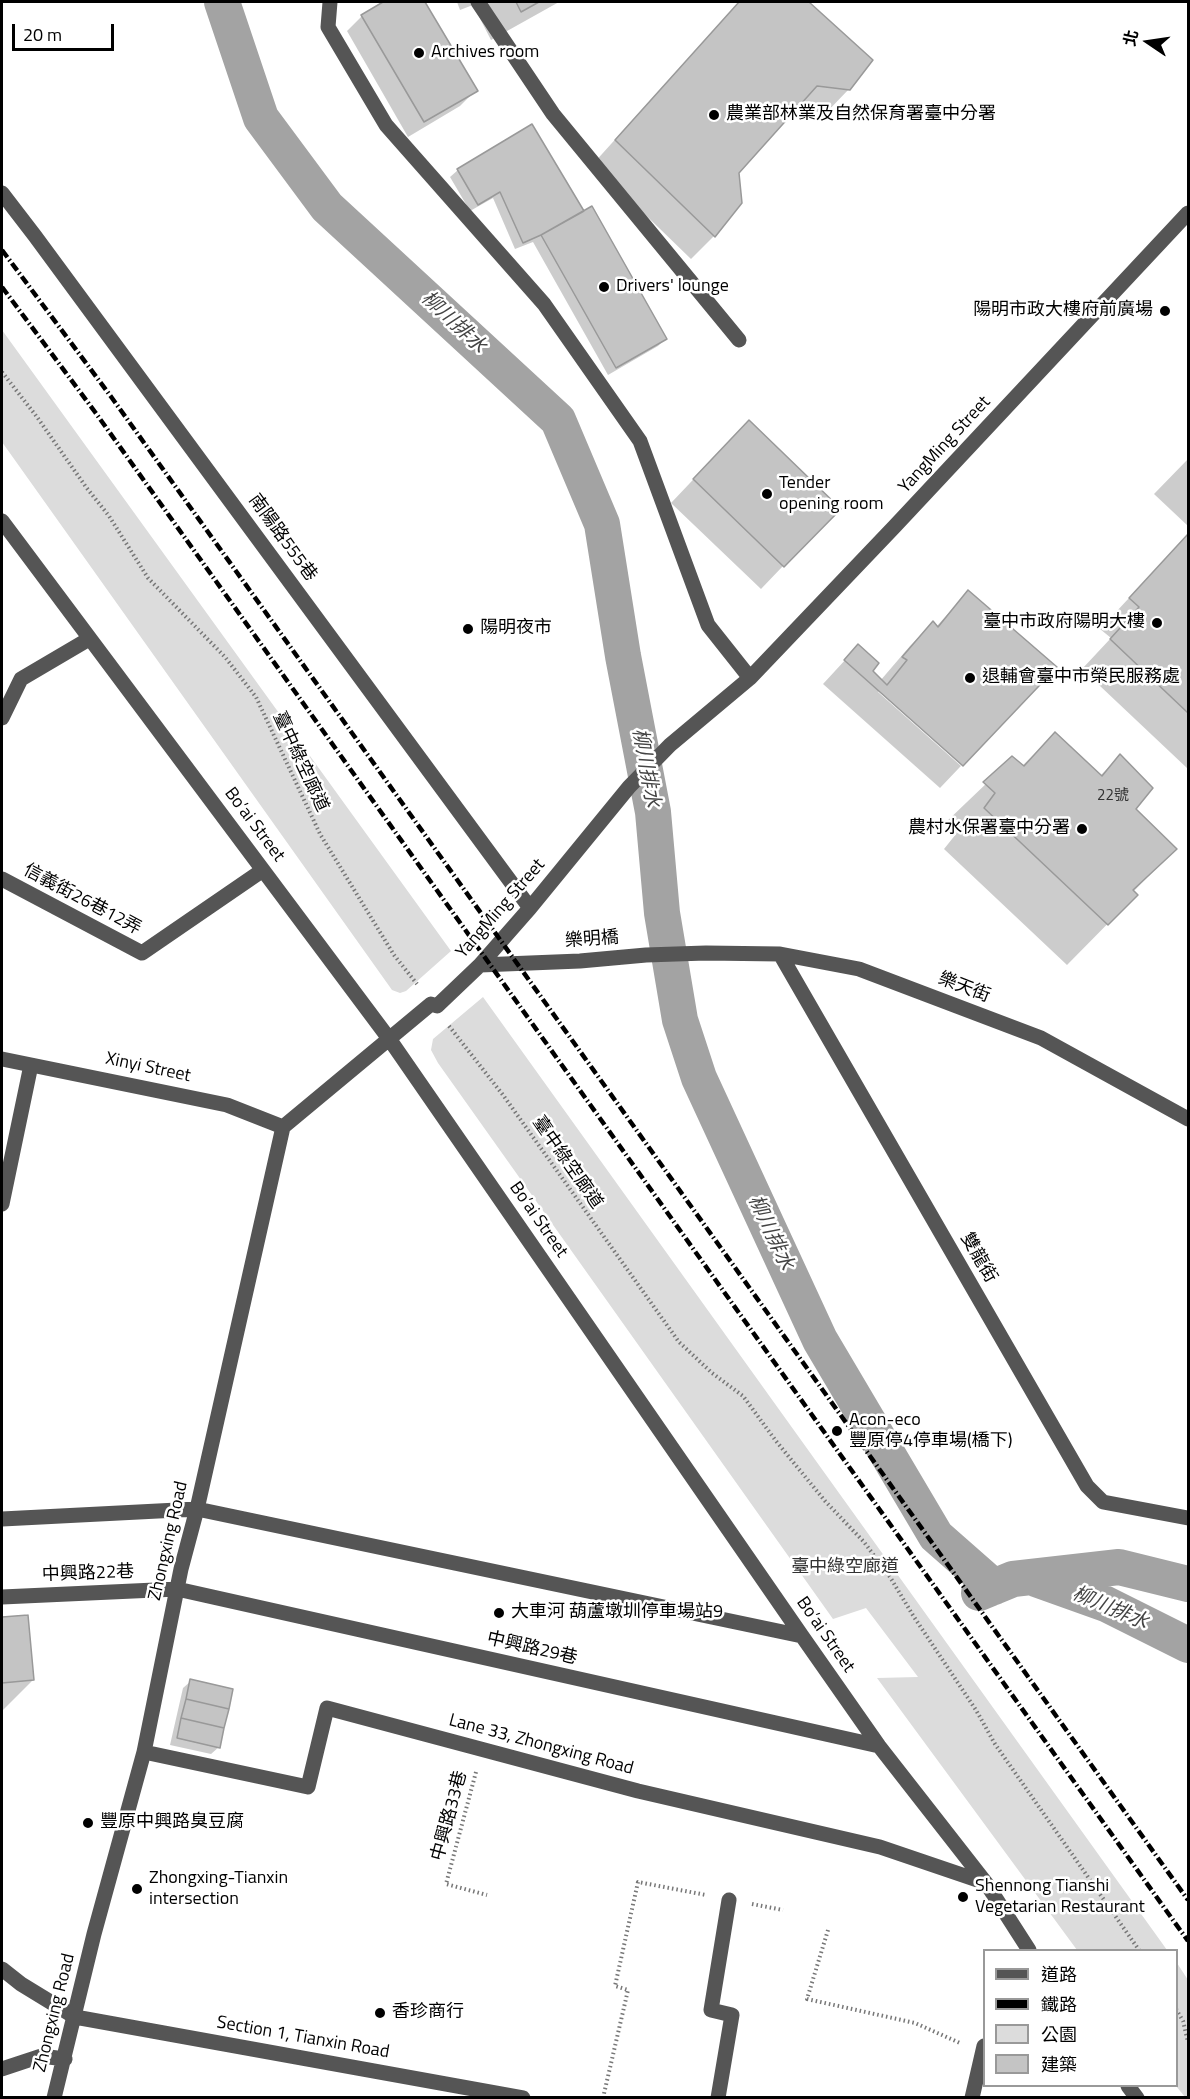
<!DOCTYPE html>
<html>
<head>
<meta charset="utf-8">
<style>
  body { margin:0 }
  #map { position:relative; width:1190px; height:2099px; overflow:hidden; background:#fff; font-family:"Titillium Web","Noto Sans TC",sans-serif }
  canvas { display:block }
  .frame { position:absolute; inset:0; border:3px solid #000; pointer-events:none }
  .legend { position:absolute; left:983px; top:1949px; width:195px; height:138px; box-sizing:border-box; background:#fff; border:2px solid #999; margin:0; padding:8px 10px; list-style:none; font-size:18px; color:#000 }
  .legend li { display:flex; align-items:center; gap:12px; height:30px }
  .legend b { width:30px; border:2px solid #999 }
  .north { position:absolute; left:1118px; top:12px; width:60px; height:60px; -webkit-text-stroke:4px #fff; paint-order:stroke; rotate:283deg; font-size:16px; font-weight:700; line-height:24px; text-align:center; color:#000 }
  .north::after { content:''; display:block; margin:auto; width:21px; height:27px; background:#000; clip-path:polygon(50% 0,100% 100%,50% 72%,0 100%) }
  .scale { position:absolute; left:12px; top:24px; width:102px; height:27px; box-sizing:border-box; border:3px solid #000; border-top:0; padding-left:8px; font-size:18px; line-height:21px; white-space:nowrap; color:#000; -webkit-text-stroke:4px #fff; paint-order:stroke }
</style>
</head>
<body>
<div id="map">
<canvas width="1190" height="2099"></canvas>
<div class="frame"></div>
<ul class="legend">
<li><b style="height:8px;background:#555"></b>道路</li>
<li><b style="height:8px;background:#000"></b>鐵路</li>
<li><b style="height:16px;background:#dcdcdc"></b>公園</li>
<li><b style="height:16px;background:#c4c4c4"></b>建築</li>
</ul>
<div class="north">北</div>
<div class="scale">20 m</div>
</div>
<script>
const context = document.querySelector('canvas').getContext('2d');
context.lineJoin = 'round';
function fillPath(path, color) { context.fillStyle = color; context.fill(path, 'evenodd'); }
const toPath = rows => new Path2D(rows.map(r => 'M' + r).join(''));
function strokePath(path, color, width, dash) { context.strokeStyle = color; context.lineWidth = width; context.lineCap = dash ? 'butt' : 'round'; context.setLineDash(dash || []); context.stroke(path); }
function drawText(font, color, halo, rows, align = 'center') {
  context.font = font + ' "Titillium Web","Noto Sans TC",sans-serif'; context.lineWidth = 5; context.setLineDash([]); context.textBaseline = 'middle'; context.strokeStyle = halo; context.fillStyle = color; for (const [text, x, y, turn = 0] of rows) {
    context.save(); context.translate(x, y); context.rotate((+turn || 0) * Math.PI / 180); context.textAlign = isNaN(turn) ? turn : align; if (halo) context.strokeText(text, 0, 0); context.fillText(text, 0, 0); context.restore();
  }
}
const green = toPath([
  [2,330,451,951,406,991,400,993,392,990,2,442],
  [483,997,1167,1950,1077,1950,877,1678,918,1677,866,1608,833,1619,438,1063,431,1050,433,1039],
  [1177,1963,1188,1980,1188,2097,1185,2097,1176,2086]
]);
const shadow = toPath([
  [386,2,424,2,476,90,460,106,408,137,347,31,362,16],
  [457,2,559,2,491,40,473,5,460,10],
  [739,2,807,2,871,60,849,89,826,113,794,109,737,172,714,236,691,259,593,164],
  [458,170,583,213,665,339,658,346,608,375,533,242,515,249,493,198,470,211,450,177],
  [726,445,783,566,761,589,671,503],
  [1188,459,1188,526,1154,494],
  [1188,535,1188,769,1082,669,1111,638,1100,629],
  [968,592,1055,667,940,788,823,684,858,646,877,663,871,671,880,681,910,646,933,623,936,627],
  [880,690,963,764,961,766,878,692],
  [1055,734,1100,776,1120,756,1134,809,1175,849,1133,892,1136,895,1067,965,944,849,956,834,944,824,1013,758,1022,766],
  [27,1616,33,1680,2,1711,2,1619],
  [191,1681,219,1747,211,1754,170,1745,183,1688]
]);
const canal = toPath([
  [222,2,261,118,327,207,558,420,602,524,623,656,653,812,662,913,680,1020,699,1078,820,1340,936,1536,994,1587],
  [1036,1579,1106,1604,1188,1645],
  [979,1593,1013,1579,1119,1567,1188,1584]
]);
const building = toPath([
  [383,2,425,2,478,91,424,122,361,15,383,2],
  [516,2,539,2,521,12,516,2],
  [739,2,809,2,873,60,850,90,817,86,739,173,742,203,715,237,615,140,739,2],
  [532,124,584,211,541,235,523,243,500,192,478,205,457,169,532,124],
  [592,206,667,339,616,368,541,235,592,206],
  [749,420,841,509,784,567,693,479,749,420],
  [1188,534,1188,713,1110,639,1139,607,1129,598,1188,534],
  [968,590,1057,667,963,766,844,660,858,644,879,663,873,671,887,685,907,660,902,657,933,621,938,627,968,590],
  [1055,732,1102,776,1120,754,1153,788,1136,809,1177,849,1133,890,1138,895,1108,925,984,808,995,793,983,782,1012,756,1024,766,1055,732],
  [28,1615,34,1680,2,1683,2,1617,28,1615],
  [190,1679,233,1689,229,1709,186,1699,190,1679],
  [186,1699,229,1709,224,1728,181,1718,186,1699],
  [181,1718,224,1728,220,1748,177,1738,181,1718]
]);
const path = toPath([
  [2,372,37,417,86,487,109,516,148,578,225,657,256,697,320,834,394,955,417,984],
  [449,1026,503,1095,679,1342,712,1373,743,1396,776,1441,825,1501,864,1542,890,1577,914,1617,976,1710,995,1744,1139,1950],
  [476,1772,446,1884,487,1895],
  [752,1904,783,1910],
  [828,1930,807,1999,915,2023,960,2043],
  [1176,2009,1183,2021,1188,2042],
  [603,2098,628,1990,615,1986,638,1882,706,1895]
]);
const minor = toPath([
  [330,2,328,27,386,125,544,304,640,441,708,625,750,678],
  [478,2,553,114,739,340],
  [2,193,35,236,530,908],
  [2,521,390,1040,802,1636,879,1746,986,1883,1029,1950],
  [2,718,21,679,89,639],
  [2,879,142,953,263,870],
  [780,954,1087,1486,1103,1502,1188,1518],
  [480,965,580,961,646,955,706,953,780,954,859,969,1041,1038,1188,1119],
  [2,1059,227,1105,283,1127],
  [2,1204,31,1065],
  [2,1519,197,1509,802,1636],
  [2,1597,177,1589,879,1746],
  [144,1752,308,1787,327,1708,638,1791,880,1847,986,1883],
  [2,1969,21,1984,75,2017,523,2098],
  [2,2069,41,2056,65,2059],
  [1128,2086,1137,2098],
  [54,2098,94,1934,144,1752,181,1569,197,1509,283,1127,431,1004,437,1006,480,965,530,908,629,787,670,745,750,678,895,526,1188,213],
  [718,2098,732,2015,711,2010,729,1900],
  [972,2098,984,2046]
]);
const rail = toPath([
  [2,250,112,398,1188,1900],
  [2,287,95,412,1188,1941]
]);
const markers = [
  [419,53,6,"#000"],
  [714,115,6,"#000"],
  [604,287,6,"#000"],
  [1165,311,6,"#000"],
  [767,494,6,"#000"],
  [1157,623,6,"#000"],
  [468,629,6,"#000"],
  [970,678,6,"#000"],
  [1082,829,6,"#000"],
  [837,1431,6,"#000"],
  [499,1613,6,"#000"],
  [88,1823,6,"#000"],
  [137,1889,6,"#000"],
  [963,1897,6,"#000"],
  [380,2013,6,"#000"]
];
const numberNames = [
  ["22號",1113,796]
];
const poiNames = [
  ["Archives room",431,53],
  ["農業部林業及自然保育署臺中分署",726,115],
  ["Drivers' lounge",616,287],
  ["陽明市政大樓府前廣場",1153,311,"right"],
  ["Tender",779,484],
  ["opening room",779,505],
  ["臺中市政府陽明大樓",1145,623,"right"],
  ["陽明夜市",480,629],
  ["退輔會臺中市榮民服務處",982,678],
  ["農村水保署臺中分署",1070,829,"right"],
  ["Acon-eco",849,1421],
  ["豐原停4停車場(橋下)",849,1442],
  ["大車河 葫蘆墩圳停車場站9",511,1613],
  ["豐原中興路臭豆腐",100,1823],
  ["Zhongxing-Tianxin",149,1879],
  ["intersection",149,1900],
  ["Shennong Tianshi",975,1887],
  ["Vegetarian Restaurant",975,1908],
  ["香珍商行",392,2013]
];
const streetNames = [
  ["YangMing Street",945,445,-47],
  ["南陽路555巷",282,538,54],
  ["臺中綠空廊道",300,762,65],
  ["Bo’ai Street",254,825,53],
  ["信義街26巷12弄",82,900,28],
  ["YangMing Street",501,909,-49],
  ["樂明橋",592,940,-4],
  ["樂天街",964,988,21],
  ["Xinyi Street",148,1068,12],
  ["臺中綠空廊道",567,1163,55],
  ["Bo’ai Street",538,1220,55],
  ["雙龍街",978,1258,60],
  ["Zhongxing Road",169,1541,-77],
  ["中興路22巷",88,1574,-2],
  ["Bo’ai Street",825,1635,55],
  ["中興路29巷",532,1649,13],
  ["Lane 33, Zhongxing Road",541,1745,15],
  ["中興路33巷",450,1816,-75],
  ["Zhongxing Road",55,2013,-76],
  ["Section 1, Tianxin Road",303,2038,10]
];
const parkNames = [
  ["臺中綠空廊道",845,1568]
];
const waterNames = [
  ["柳川排水",453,323,43],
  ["柳川排水",645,768,80],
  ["柳川排水",770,1233,65],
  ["柳川排水",1110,1609,23]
];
fillPath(green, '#dcdcdc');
fillPath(shadow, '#0003');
strokePath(canal, '#a3a3a3', 36);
fillPath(building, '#c4c4c4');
strokePath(building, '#999', 1.5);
strokePath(path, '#777', 4, [1.5, 3]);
strokePath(minor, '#555', 15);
strokePath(rail, '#000', 4.5, [9, 3, 1.5, 3]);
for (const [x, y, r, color] of markers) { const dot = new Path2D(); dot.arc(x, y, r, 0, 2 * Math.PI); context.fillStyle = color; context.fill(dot); strokePath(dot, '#fff', 2); }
drawText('15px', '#313131', null, numberNames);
drawText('18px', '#000', '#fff', poiNames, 'left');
drawText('18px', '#000', '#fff', streetNames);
drawText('18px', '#333', '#fff', parkNames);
drawText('italic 20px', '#444', '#fff', waterNames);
</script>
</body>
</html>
